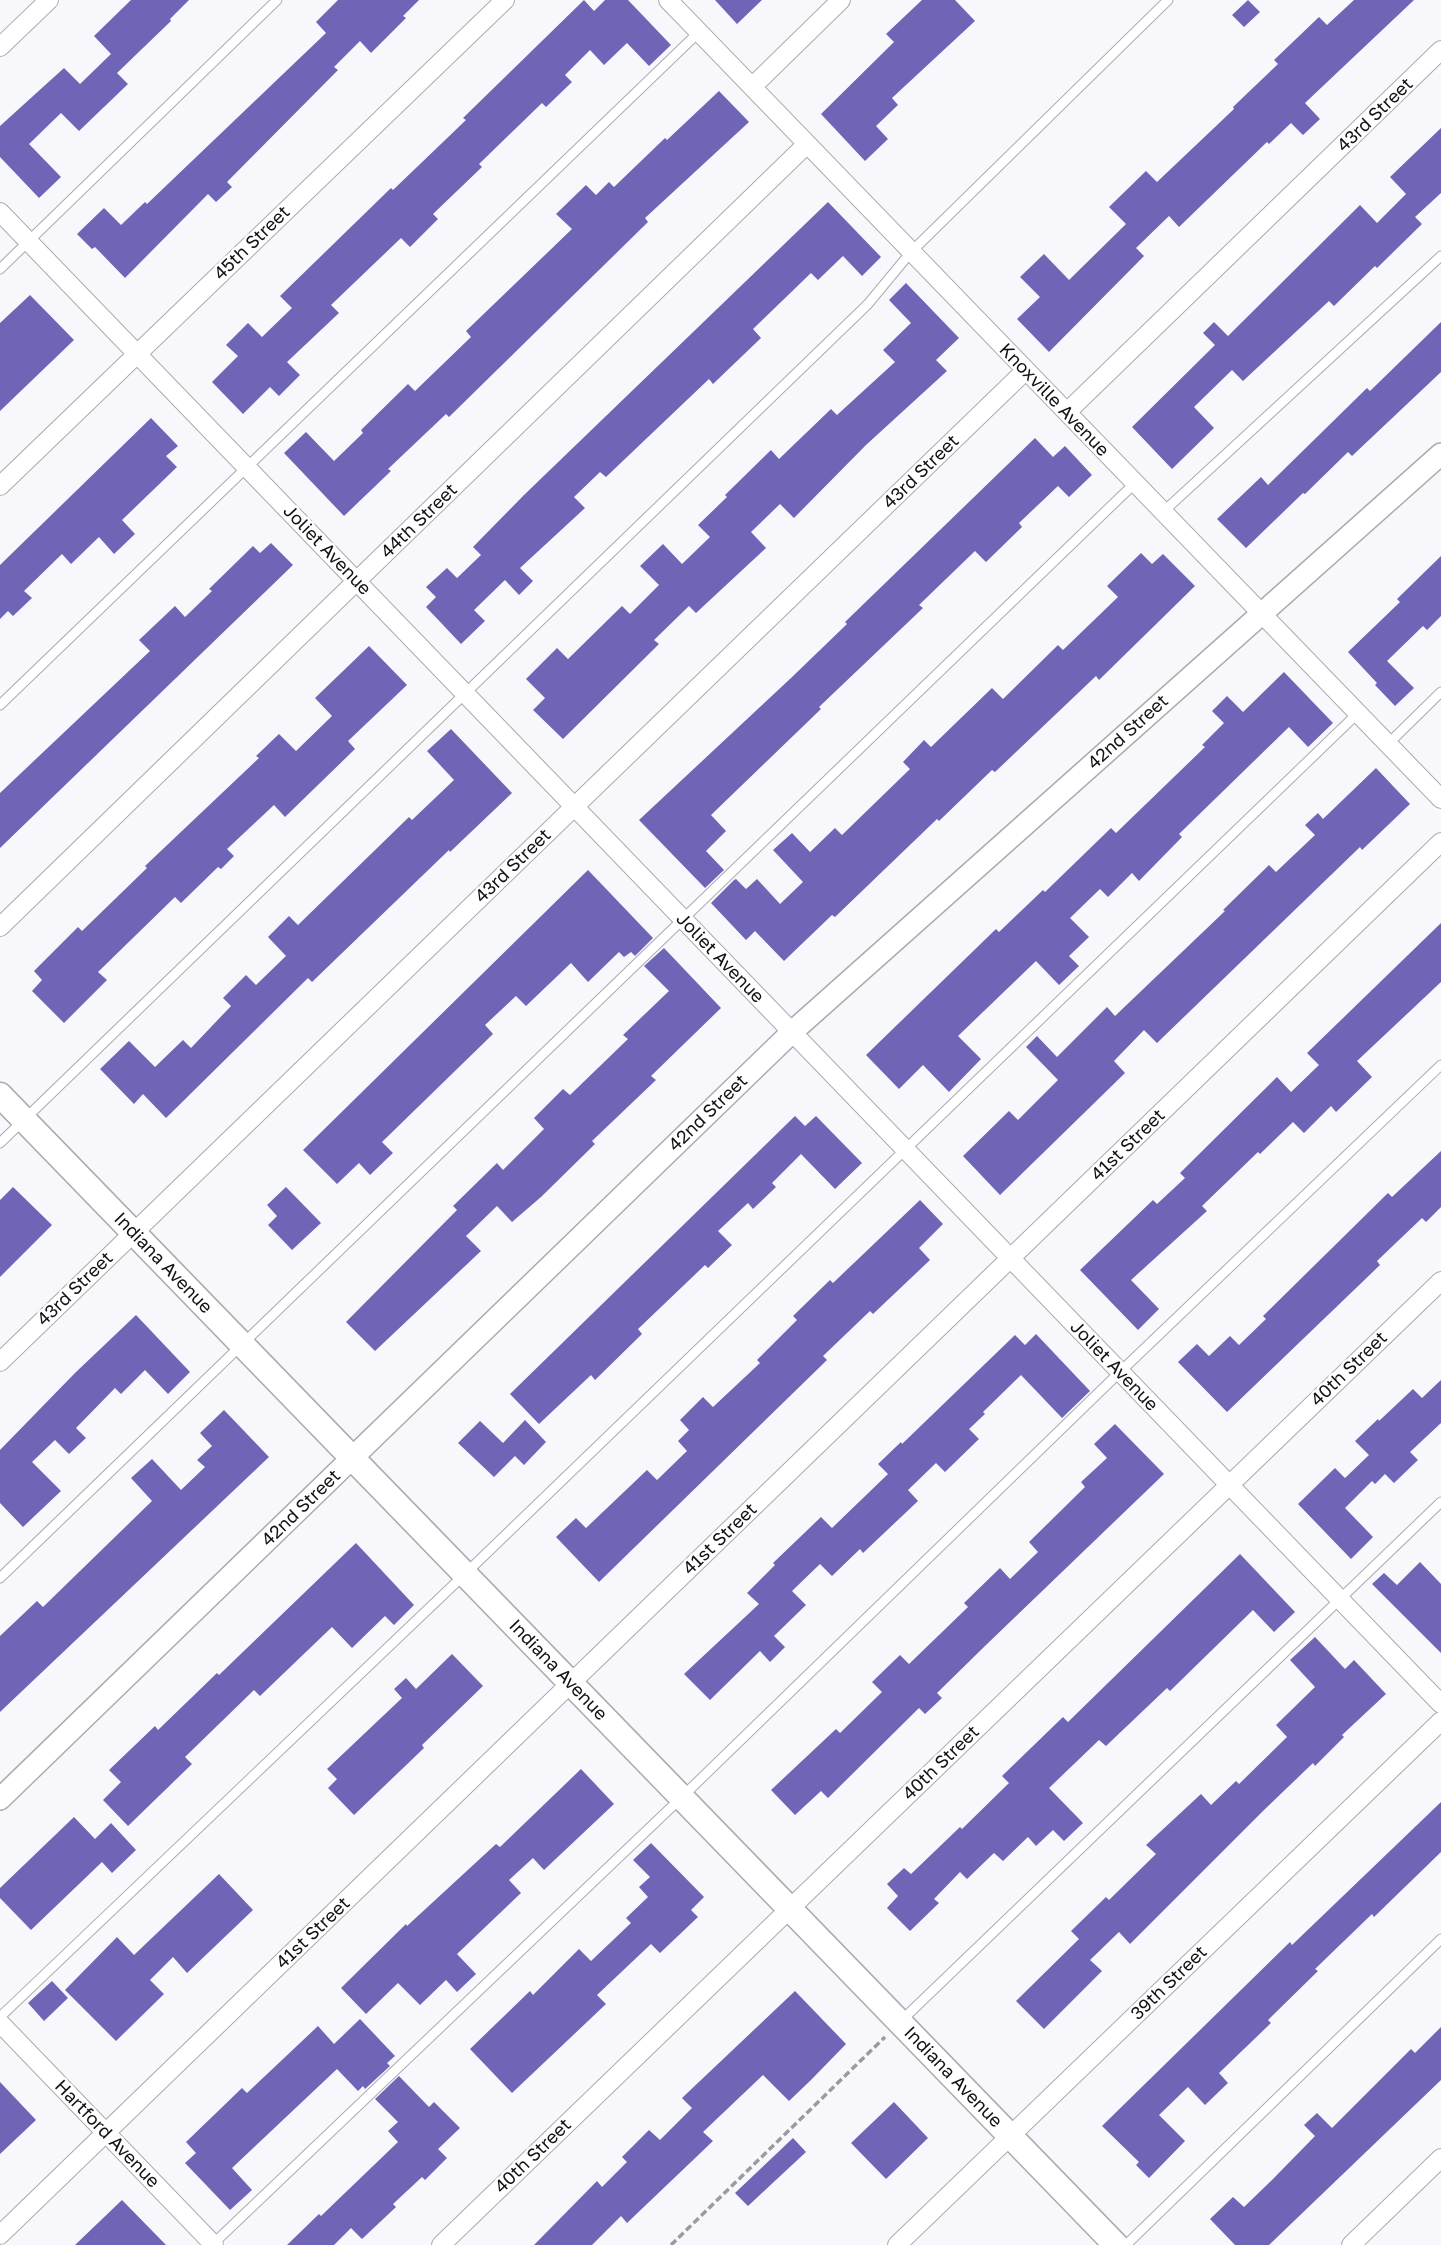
<!DOCTYPE html>
<html>
<head>
<meta charset="utf-8">
<style>
  body { margin:0 }
  canvas { display:block; background:#f7f7fc }
</style>
</head>
<body>
<canvas width="1441" height="2245"></canvas>
<script>
const context = document.querySelector('canvas').getContext('2d');
context.lineJoin = 'round';
function fillPath(path, color) { context.fillStyle = color; context.fill(path, 'evenodd'); }
const toPath = rows => new Path2D(rows.map(r => 'M' + r).join(''));
function strokePath(path, color, width, dash) { context.strokeStyle = color; context.lineWidth = width; context.lineCap = dash ? 'butt' : 'round'; context.setLineDash(dash || []); context.stroke(path); }
function drawText(font, color, halo, rows, align = 'center') {
  context.font = font + ' "Golos Text",sans-serif'; context.lineWidth = 5; context.setLineDash([]); context.textBaseline = 'middle'; context.strokeStyle = halo; context.fillStyle = color; for (const [text, x, y, turn = 0] of rows) {
    context.save(); context.translate(x, y); context.rotate((+turn || 0) * Math.PI / 180); context.textAlign = isNaN(turn) ? turn : align; if (halo) context.strokeText(text, 0, 0); context.fillText(text, 0, 0); context.restore();
  }
}
const building = toPath([
  [131,0,189,0,170,19,171,21,117,73,128,84,79,131,61,113,29,144,61,177,39,198,0,157,0,126,64,68,80,84,111,54,94,36],
  [338,0,419,0,403,16,406,18,371,53,360,41,334,67,338,70,227,182,232,187,216,202,208,194,125,278,95,247,92,249,77,234,104,208,121,225,145,202,147,204,326,33,316,22],
  [584,0,594,11,605,0,628,0,671,45,649,66,627,43,604,65,590,50,565,75,572,82,546,107,542,103,479,164,482,167,433,214,438,219,410,247,401,238,331,305,339,313,287,362,300,375,279,396,270,387,243,414,212,382,238,356,226,345,248,323,262,337,292,308,280,296,391,188,393,190,466,120,463,118],
  [715,0,762,0,737,24],
  [922,0,955,0,975,21,892,98,898,105,876,126,888,139,865,161,821,114,894,42,886,34],
  [1248,0,1260,12,1244,27,1232,15],
  [1354,0,1414,0,1305,103,1320,119,1303,135,1291,123,1269,144,1267,142,1179,227,1169,216,1136,248,1144,256,1049,352,1017,319,1040,297,1020,277,1044,254,1069,280,1126,224,1109,207,1146,171,1157,182,1234,109,1233,107,1278,64,1274,60,1319,17,1327,25],
  [719,91,749,122,645,218,648,222,449,417,446,414,388,469,391,471,344,516,284,453,306,432,334,461,363,433,361,430,408,384,415,391,471,337,466,331,572,229,556,214,586,185,596,195,609,182,614,187,665,138,667,140],
  [1441,128,1441,193,1415,217,1422,224,1377,268,1375,266,1334,306,1329,301,1243,381,1232,370,1194,407,1214,428,1172,469,1132,427,1215,345,1203,333,1214,322,1228,336,1360,205,1377,223,1406,194,1390,177],
  [828,202,881,257,862,276,843,256,818,280,811,273,753,329,761,338,713,384,709,379,606,477,600,472,574,497,585,508,520,568,533,581,519,595,505,580,474,610,485,621,461,644,426,607,436,597,426,587,447,568,457,578,481,555,473,547,524,495],
  [906,283,959,338,936,360,947,371,866,445,794,518,780,504,751,532,766,548,696,613,689,606,654,640,659,644,563,739,533,710,545,698,526,679,557,648,568,659,622,606,630,614,659,585,640,566,663,544,682,564,710,537,698,525,727,497,725,495,771,450,779,459,831,409,837,415,895,362,883,350,911,323,889,300],
  [30,295,74,340,0,411,0,323],
  [1441,322,1441,372,1352,456,1348,452,1305,494,1303,493,1246,548,1217,519,1261,477,1268,485,1367,388,1370,391],
  [151,418,178,446,166,456,177,467,122,520,135,534,114,554,99,537,71,564,62,554,24,591,32,598,13,616,8,611,0,619,0,565],
  [1035,438,1053,457,1065,446,1092,475,1069,497,1058,486,1019,523,1022,527,986,562,975,551,919,605,923,608,819,707,821,709,711,815,726,831,706,851,724,870,705,888,639,820,791,678,847,624,845,622],
  [271,543,293,565,0,848,0,793,150,651,139,640,175,606,185,617,212,591,209,589,253,546,260,553],
  [1141,553,1152,564,1163,554,1195,586,1099,680,1096,676,995,772,992,770,939,821,937,819,835,917,832,915,784,961,755,931,746,940,711,903,734,880,736,879,746,889,757,879,780,904,803,882,773,850,792,833,810,852,835,828,842,835,910,769,903,762,924,740,931,747,992,688,1003,699,1058,645,1063,650,1118,597,1107,586],
  [1441,556,1441,616,1427,630,1423,626,1387,661,1414,688,1395,706,1375,685,1377,683,1348,652,1400,602,1397,599],
  [369,646,407,685,348,741,355,749,285,817,274,805,227,849,234,856,221,869,218,867,181,903,175,897,98,972,107,980,64,1023,32,991,42,980,34,971,78,927,82,931,147,868,145,866,259,758,256,756,279,734,296,751,332,716,315,698],
  [1284,672,1333,723,1308,747,1289,727,1179,834,1182,837,1139,881,1132,873,1108,897,1100,889,1070,918,1089,937,1069,956,1079,966,1059,985,1036,961,958,1036,981,1059,949,1092,923,1065,899,1089,866,1055,996,929,999,932,1043,890,1045,892,1111,828,1116,833,1205,747,1202,745,1224,723,1212,711,1227,696,1243,712],
  [451,729,512,793,450,852,449,850,312,982,308,978,166,1118,143,1094,134,1104,100,1069,129,1041,155,1067,183,1040,191,1048,231,1006,223,998,246,975,256,985,286,956,268,937,289,916,298,925,409,817,412,820,454,780,427,751],
  [1376,768,1410,804,1362,850,1360,847,1157,1043,1144,1030,1114,1061,1125,1073,1000,1195,963,1156,1009,1111,1018,1120,1058,1080,1026,1047,1037,1036,1057,1057,1107,1007,1115,1016,1225,911,1223,910,1269,865,1276,872,1315,835,1305,825,1318,813,1323,819],
  [588,870,653,938,635,956,631,952,624,957,619,952,588,982,571,963,526,1006,516,996,485,1025,493,1034,382,1142,393,1153,370,1175,359,1163,337,1184,303,1150],
  [1441,923,1441,982,1357,1061,1372,1077,1336,1112,1331,1106,1304,1133,1293,1122,1260,1154,1258,1152,1202,1206,1207,1211,1131,1280,1159,1309,1138,1330,1080,1270,1153,1200,1157,1204,1185,1178,1180,1173,1277,1077,1291,1092,1319,1065,1307,1053],
  [664,948,721,1008,651,1076,656,1080,592,1141,595,1144,541,1197,512,1222,497,1206,466,1236,481,1251,375,1351,346,1322,457,1210,453,1206,497,1163,503,1170,544,1129,534,1118,563,1089,570,1095,628,1039,623,1035,669,991,644,966],
  [795,1116,805,1126,816,1116,862,1163,835,1189,801,1154,772,1183,776,1187,753,1209,748,1203,718,1231,732,1245,708,1268,705,1265,638,1329,642,1334,595,1380,591,1375,539,1424,510,1394],
  [1441,1151,1441,1207,1426,1222,1422,1218,1377,1261,1380,1265,1227,1412,1178,1362,1197,1344,1209,1356,1230,1336,1239,1345,1266,1319,1263,1316,1388,1193,1392,1197],
  [13,1187,52,1225,0,1277,0,1200],
  [286,1187,321,1223,292,1250,268,1225,277,1216,267,1205],
  [920,1200,943,1224,919,1248,930,1260,873,1314,870,1311,823,1356,827,1360,599,1582,556,1537,576,1518,586,1528,647,1470,657,1480,687,1451,678,1441,689,1430,680,1420,703,1397,713,1407,760,1363,757,1360,797,1320,793,1316,830,1280,833,1283],
  [136,1315,190,1372,168,1394,145,1370,121,1394,115,1388,76,1428,86,1438,69,1454,55,1440,32,1462,61,1491,23,1527,0,1503,0,1450,75,1373],
  [1036,1334,1090,1391,1062,1418,1021,1375,983,1412,985,1414,969,1429,979,1439,945,1472,936,1463,908,1490,918,1501,863,1553,860,1549,832,1576,820,1564,792,1591,806,1605,774,1636,785,1647,770,1662,760,1651,710,1700,684,1674,759,1604,747,1593,775,1565,773,1563,821,1517,832,1528,888,1474,878,1464,901,1442,902,1444,1015,1335,1025,1345],
  [1441,1380,1441,1423,1410,1452,1418,1460,1394,1483,1385,1474,1375,1484,1372,1481,1345,1508,1373,1537,1351,1559,1298,1504,1335,1468,1345,1478,1369,1455,1355,1441,1378,1419,1379,1421,1413,1389,1422,1398],
  [224,1410,269,1457,0,1712,0,1636,37,1601,43,1607,152,1501,131,1478,152,1459,181,1490,205,1467,197,1460,212,1446,200,1433],
  [525,1420,546,1442,524,1465,515,1456,494,1477,458,1443,480,1421,503,1443],
  [1115,1424,1164,1474,986,1645,937,1693,942,1698,925,1714,919,1708,828,1798,821,1791,795,1815,771,1790,836,1729,840,1733,882,1692,872,1682,900,1655,909,1664,968,1607,964,1603,1000,1568,1010,1579,1038,1552,1029,1542,1085,1487,1081,1482,1107,1458,1094,1444],
  [356,1543,414,1605,394,1625,385,1616,352,1648,332,1627,260,1696,254,1690,185,1757,192,1764,128,1826,103,1800,121,1782,109,1770,155,1726,158,1730,217,1673,219,1675],
  [1240,1554,1295,1612,1274,1632,1253,1610,1170,1691,1167,1688,1106,1746,1099,1740,1049,1788,1083,1823,1064,1841,1053,1830,1036,1846,1028,1837,1003,1861,994,1853,967,1879,960,1872,934,1899,939,1903,910,1931,887,1908,898,1896,887,1884,904,1868,911,1874,960,1827,962,1829,1009,1783,1002,1776,1063,1717,1068,1722],
  [1420,1562,1441,1584,1441,1653,1372,1584,1384,1573,1397,1585],
  [1315,1637,1345,1669,1354,1660,1386,1694,1342,1735,1344,1737,1315,1766,1313,1763,1264,1810,1130,1944,1119,1932,1090,1960,1102,1971,1044,2029,1016,2001,1079,1939,1071,1931,1106,1897,1109,1900,1156,1854,1146,1845,1201,1794,1211,1805,1236,1781,1239,1784,1287,1737,1276,1725,1315,1687,1290,1660],
  [452,1654,483,1686,422,1745,424,1748,354,1815,328,1788,337,1779,327,1769,402,1698,394,1689,406,1678,416,1689],
  [581,1769,614,1804,544,1870,533,1858,509,1880,521,1893,457,1954,476,1974,457,1992,446,1980,420,2005,398,1983,366,2014,341,1988,406,1924,407,1926,496,1844,500,1847],
  [1441,1802,1441,1852,1374,1917,1372,1914,1315,1969,1318,1971,1268,2020,1271,2023,1219,2073,1228,2083,1205,2105,1188,2087,1159,2115,1185,2141,1149,2178,1136,2165,1139,2162,1102,2126,1290,1942,1292,1945],
  [74,1817,95,1839,111,1823,136,1850,112,1873,102,1862,31,1930,0,1898,0,1888],
  [651,1843,704,1897,691,1910,698,1917,660,1953,651,1944,597,1995,606,2004,512,2093,470,2049,530,1991,533,1995,579,1949,591,1961,631,1923,626,1918,648,1897,639,1887,650,1877,633,1860],
  [219,1874,253,1910,187,1973,173,1957,150,1980,164,1994,116,2041,65,1990,117,1937,134,1955],
  [52,1981,68,1998,44,2021,28,2003],
  [795,1991,846,2044,811,2080,789,2101,763,2075,703,2132,713,2141,627,2223,621,2216,592,2245,534,2245,597,2181,602,2187,627,2162,622,2157,649,2130,660,2140,692,2108,682,2098],
  [360,2019,395,2056,387,2063,390,2066,365,2089,363,2086,358,2091,337,2069,232,2168,252,2190,230,2210,185,2163,196,2153,186,2142,242,2088,247,2093,318,2026,334,2044],
  [1441,2027,1441,2080,1269,2245,1235,2245,1210,2219,1233,2197,1244,2207,1272,2180,1315,2136,1304,2125,1317,2113,1332,2128,1411,2049,1415,2053],
  [399,2076,429,2107,434,2102,460,2128,438,2149,447,2158,425,2180,422,2177,393,2204,396,2207,362,2239,351,2228,334,2245,287,2245,319,2214,321,2216,398,2142,388,2131,398,2122,375,2099],
  [0,2082,36,2120,0,2154],
  [894,2102,928,2138,886,2179,851,2143],
  [793,2138,806,2152,748,2206,735,2193],
  [122,2200,166,2245,75,2245]
]);
const path = toPath([
  [671,2245,885,2037]
]);
const service = toPath([
  [0,269,277,0],
  [1163,512,1441,256],
  [0,705,699,32],
  [1388,744,1441,692],
  [0,1143,868,304,911,252,1168,0],
  [0,1578,1135,483],
  [0,2017,465,1574,1358,713],
  [901,2021,1441,1502],
  [213,2244,682,1797,1120,1372,1441,1065],
  [1126,2245,1441,1939]
]);
const minor = toPath([
  [668,0,1441,799],
  [0,47,49,0],
  [752,87,841,0],
  [0,212,1441,1704],
  [1067,412,1441,50],
  [0,486,505,0],
  [0,927,807,144],
  [0,1362,1026,370],
  [0,2023,214,2245],
  [0,2235,1441,842],
  [441,2245,1441,1281],
  [897,2245,1441,1721],
  [1351,2245,1441,2158]
]);
const tertiary = toPath([
  [0,1799,792,1032,1441,454]
]);
const secondary = toPath([
  [0,1095,1116,2245]
]);
const streetNames = [
  ["43rd Street",1375,115,-44],
  ["45th Street",252,243,-44],
  ["Knoxville Avenue",1054,400,46],
  ["43rd Street",921,472,-44],
  ["44th Street",419,521,-44],
  ["Joliet Avenue",327,550,46],
  ["42nd Street",1128,732,-42],
  ["43rd Street",513,866,-44],
  ["Joliet Avenue",720,958,46],
  ["42nd Street",708,1113,-44],
  ["41st Street",1128,1145,-44],
  ["Indiana Avenue",163,1263,46],
  ["43rd Street",75,1289,-44],
  ["Joliet Avenue",1114,1366,46],
  ["40th Street",1349,1369,-44],
  ["42nd Street",301,1508,-44],
  ["41st Street",720,1539,-44],
  ["Indiana Avenue",558,1670,46],
  ["40th Street",941,1763,-44],
  ["41st Street",313,1933,-44],
  ["39th Street",1169,1983,-44],
  ["Indiana Avenue",953,2077,46],
  ["Hartford Avenue",107,2134,46],
  ["40th Street",533,2156,-44]
];
fillPath(building, '#6e65b7');
strokePath(service, '#acabb0', 11);
strokePath(minor, '#acabb0', 20);
strokePath(tertiary, '#acabb0', 24);
strokePath(secondary, '#acabb0', 27);
strokePath(path, '#9b9b9f', 3.5, [7, 3.5]);
strokePath(service, '#fff', 9);
strokePath(minor, '#fff', 18);
strokePath(tertiary, '#fff', 21);
strokePath(secondary, '#fff', 24);
drawText('18px', '#121213', '#fff', streetNames);
</script>
</body>
</html>
